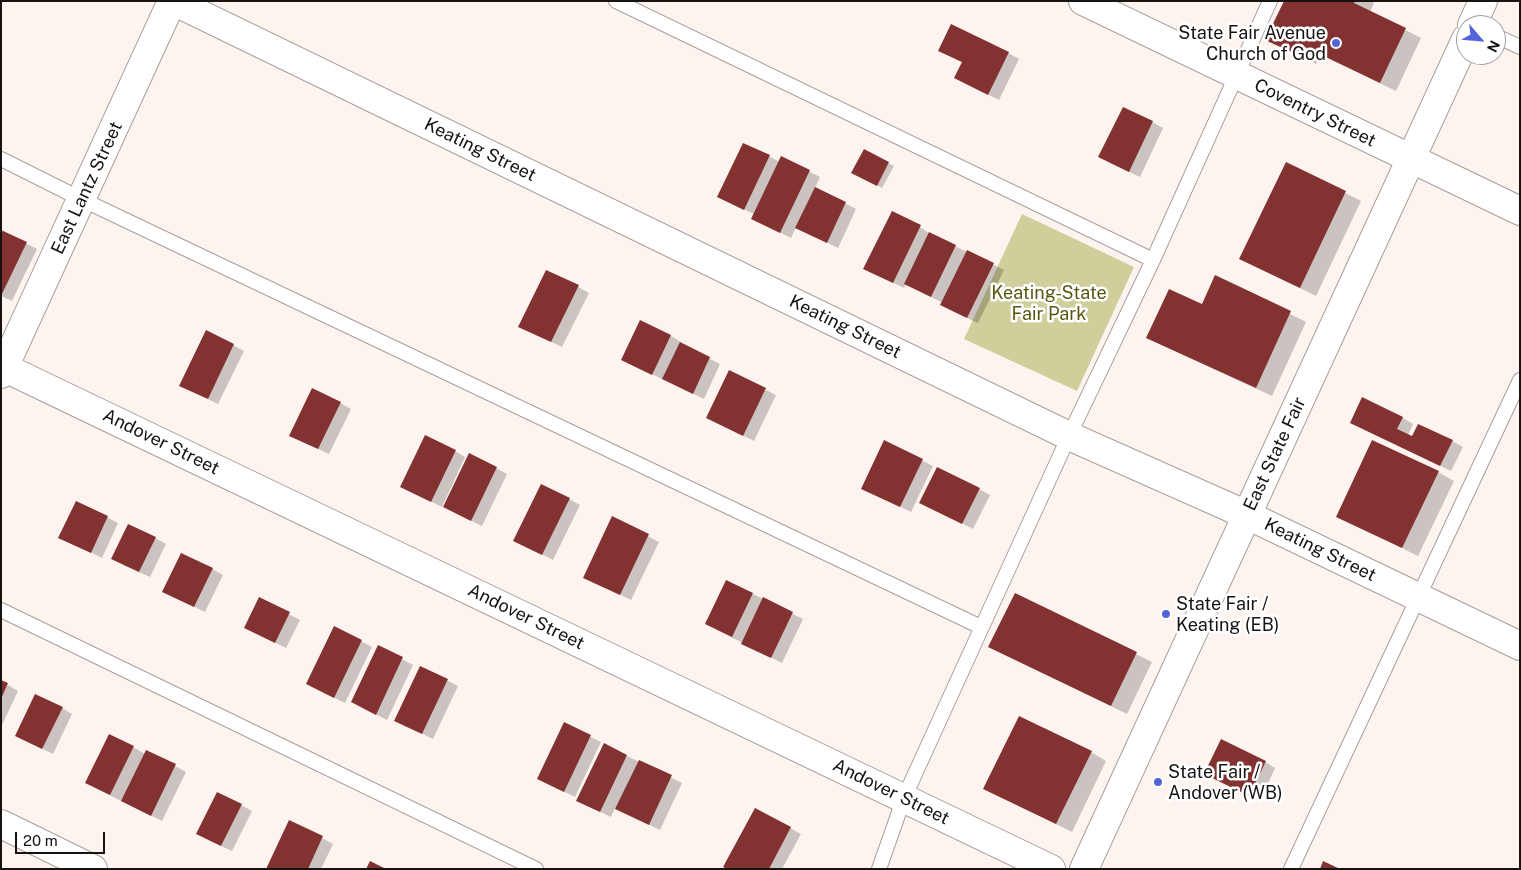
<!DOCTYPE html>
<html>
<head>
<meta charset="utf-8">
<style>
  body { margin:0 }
  #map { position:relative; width:1521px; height:870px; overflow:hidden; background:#fef4ef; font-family:"Public Sans",sans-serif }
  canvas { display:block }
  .frame { position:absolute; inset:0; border:2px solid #161311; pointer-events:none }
  .north { position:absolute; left:1456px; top:15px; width:50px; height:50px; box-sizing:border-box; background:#fff; border:1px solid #a2a1a0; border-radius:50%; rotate:117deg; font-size:14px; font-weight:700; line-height:20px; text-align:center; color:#161311 }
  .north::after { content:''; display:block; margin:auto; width:18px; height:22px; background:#5465db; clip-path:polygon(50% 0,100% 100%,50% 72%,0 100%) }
  .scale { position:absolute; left:15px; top:832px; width:90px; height:22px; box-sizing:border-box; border:2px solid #161311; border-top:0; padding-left:6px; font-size:15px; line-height:18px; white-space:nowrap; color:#161311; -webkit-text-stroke:4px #fff; paint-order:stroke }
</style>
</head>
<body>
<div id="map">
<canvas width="1521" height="870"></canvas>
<div class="frame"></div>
<div class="north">N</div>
<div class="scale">20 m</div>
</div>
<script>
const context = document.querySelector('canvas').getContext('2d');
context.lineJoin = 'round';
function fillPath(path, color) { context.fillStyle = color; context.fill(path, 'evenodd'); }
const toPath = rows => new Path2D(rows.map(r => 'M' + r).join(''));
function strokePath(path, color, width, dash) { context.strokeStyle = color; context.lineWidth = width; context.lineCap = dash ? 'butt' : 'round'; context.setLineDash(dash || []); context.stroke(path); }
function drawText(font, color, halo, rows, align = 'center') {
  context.font = font + ' "Public Sans",sans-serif'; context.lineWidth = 5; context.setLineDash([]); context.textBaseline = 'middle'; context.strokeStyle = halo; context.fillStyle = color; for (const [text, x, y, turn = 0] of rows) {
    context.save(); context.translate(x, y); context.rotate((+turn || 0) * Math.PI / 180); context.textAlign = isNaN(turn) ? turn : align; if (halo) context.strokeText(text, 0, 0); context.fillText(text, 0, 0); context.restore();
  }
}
const green = toPath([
  [1022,214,1134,267,1077,391,964,339]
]);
const shadow = toPath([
  [1285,1,1371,1,1374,3,1370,12,1421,38,1396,91,1321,55,1316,64,1267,39],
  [1008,53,1019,59,999,100,967,84,963,63,950,56],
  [1152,122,1163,128,1140,177,1110,163],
  [864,151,894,166,882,188,853,172],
  [769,156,779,162,782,158,820,177,815,188,856,209,838,248,796,227,791,238,763,224,754,214,730,203],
  [1286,163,1361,201,1316,296,1256,267],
  [920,227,930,234,1004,270,978,323,952,311,943,303,906,284,904,288,865,269],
  [1,231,37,249,12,301,1,296],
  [1216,277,1306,322,1272,396,1164,346,1148,337,1203,305],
  [578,287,589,293,562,347,530,332],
  [641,321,671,336,681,342,680,344,720,364,704,399,633,365],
  [233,345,244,351,218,404,192,391],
  [730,372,776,395,754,441,708,418],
  [340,403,351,409,329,454,301,441],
  [1403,418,1413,424,1408,435,1413,438,1452,441,1463,447,1451,471,1351,423],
  [885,442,933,466,911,512,873,494],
  [455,451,465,457,442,507,412,492],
  [496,468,507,474,482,526,455,513],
  [1438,472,1454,481,1418,556,1337,516],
  [979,489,990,495,973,529,932,508],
  [569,499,580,505,553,560,525,546],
  [77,502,118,523,102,558,71,543],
  [613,518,659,542,631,600,595,583],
  [155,538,166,544,150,577,123,565],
  [212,569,223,575,205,612,174,597],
  [753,594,803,619,782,663,717,630],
  [1015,594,1152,662,1127,714,1006,655],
  [260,599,300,620,286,648,256,633],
  [335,628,372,647,345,703,318,690],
  [379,647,413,665,387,720,363,708],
  [421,667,458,686,433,739,395,720],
  [1,681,18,691,1,727],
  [62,708,72,714,53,754,27,741],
  [565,724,601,742,575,797,538,779],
  [133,747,145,754,175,766,186,772,162,821,97,789],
  [1091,752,1106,761,1072,832,985,789],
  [627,756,682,783,660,830,615,808,611,817,588,806],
  [1265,762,1275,768,1260,801,1206,774],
  [241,805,252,811,232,851,208,840],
  [756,809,801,834,782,869,730,869],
  [290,821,333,844,321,869,267,869]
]);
const building = toPath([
  [1284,1,1355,1,1354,3,1406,28,1380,83,1305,47,1300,56,1265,40],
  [951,24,1009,52,988,95,954,78,962,62,938,51],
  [1123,107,1153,121,1129,172,1098,157],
  [743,143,770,155,744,210,717,197],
  [864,149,889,162,877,186,851,173],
  [781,156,810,170,780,233,751,219],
  [1286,162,1346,191,1300,288,1239,259],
  [815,187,846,202,827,243,795,228],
  [892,211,921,225,893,283,863,269],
  [1,230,27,242,1,296],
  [929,232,956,245,931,297,904,284],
  [967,250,994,263,967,318,940,305],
  [546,270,579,285,551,342,518,327],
  [1215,275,1291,311,1256,388,1146,338,1169,289,1202,304],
  [640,320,671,335,652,375,621,360],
  [206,330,234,344,208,399,179,386],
  [680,342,710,357,693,394,662,379],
  [729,370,766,388,743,436,706,418],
  [312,388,341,402,318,449,289,436],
  [1362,397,1403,417,1397,429,1412,436,1418,424,1453,440,1440,466,1350,423],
  [425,435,456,450,431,502,400,487],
  [884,440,923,459,900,507,861,489],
  [1372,440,1439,471,1402,548,1336,517],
  [469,453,497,467,471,521,443,507],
  [937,467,980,488,962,524,919,503],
  [541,484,570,498,542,555,513,541],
  [76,501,108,516,91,553,58,538],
  [612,516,649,534,620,595,583,578],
  [128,524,156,537,139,572,111,559],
  [181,553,213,568,194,607,162,592],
  [726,580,753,593,732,637,705,624],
  [1015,593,1137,652,1111,706,988,647],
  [259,597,290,612,275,643,244,628],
  [763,597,793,612,771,658,741,644],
  [334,626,362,640,334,698,306,684],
  [378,645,403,657,376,715,351,702],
  [420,666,448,679,422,734,394,721],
  [1,680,8,683,1,699],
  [35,694,63,707,42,749,15,736],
  [1019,716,1092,751,1056,824,983,789],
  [564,722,591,735,564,792,537,779],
  [109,734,134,746,110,795,85,783],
  [1221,739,1266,761,1249,796,1204,774],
  [604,743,627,755,600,812,576,801],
  [146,750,176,764,151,816,121,801],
  [639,760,672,775,649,825,615,809],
  [217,792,242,804,221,846,196,834],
  [755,808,791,827,769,869,728,869,723,867],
  [289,820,323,836,308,869,266,869],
  [370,861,386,869,366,869],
  [1323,861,1340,869,1320,869]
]);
const lane = toPath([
  [616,1,1153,260],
  [1496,36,1520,47],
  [1,159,81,199,981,627],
  [1,610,536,869],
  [879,869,904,798,1069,436,1153,260,1270,1],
  [1291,869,1520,380]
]);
const street = toPath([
  [173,1,1069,436,1247,515,1520,646],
  [1083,1,1520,211],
  [1,366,1051,869],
  [1,374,172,1],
  [1,824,93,869]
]);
const secondary = toPath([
  [1472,25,1483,1],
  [1084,869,1466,39]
]);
const markers = [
  [1336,43,5,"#5465db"],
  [1166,614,5,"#5465db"],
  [1158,782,5,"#5465db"]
];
const poiNames = [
  ["State Fair Avenue",1326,33,"right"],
  ["Church of God",1326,54,"right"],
  ["State Fair /",1176,604],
  ["Keating (EB)",1176,625],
  ["State Fair /",1168,772],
  ["Andover (WB)",1168,793]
];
const streetNames = [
  ["Coventry Street",1315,113,26],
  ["Keating Street",480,150,26],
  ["East Lantz Street",87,188,-65],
  ["Keating Street",845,327,26],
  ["Andover Street",161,442,26],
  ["East State Fair",1275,454,-65],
  ["Keating Street",1320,550,26],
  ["Andover Street",526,617,26],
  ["Andover Street",891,792,26]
];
const parkNames = [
  ["Keating-State",1049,293],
  ["Fair Park",1049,314]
];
fillPath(green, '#d0ce9a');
fillPath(shadow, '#0003');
fillPath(building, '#833232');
strokePath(lane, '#a89f9b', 16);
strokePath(street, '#a89f9b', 30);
strokePath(secondary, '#a89f9b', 30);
strokePath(lane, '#fff', 14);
strokePath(street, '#fff', 28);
strokePath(secondary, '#fff', 28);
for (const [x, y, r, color] of markers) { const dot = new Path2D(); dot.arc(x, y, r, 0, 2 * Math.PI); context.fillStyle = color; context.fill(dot); strokePath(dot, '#fff', 2); }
drawText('18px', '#161311', '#fff', poiNames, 'left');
drawText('18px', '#161311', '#fff', streetNames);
drawText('18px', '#5a5713', '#fff', parkNames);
</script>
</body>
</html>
